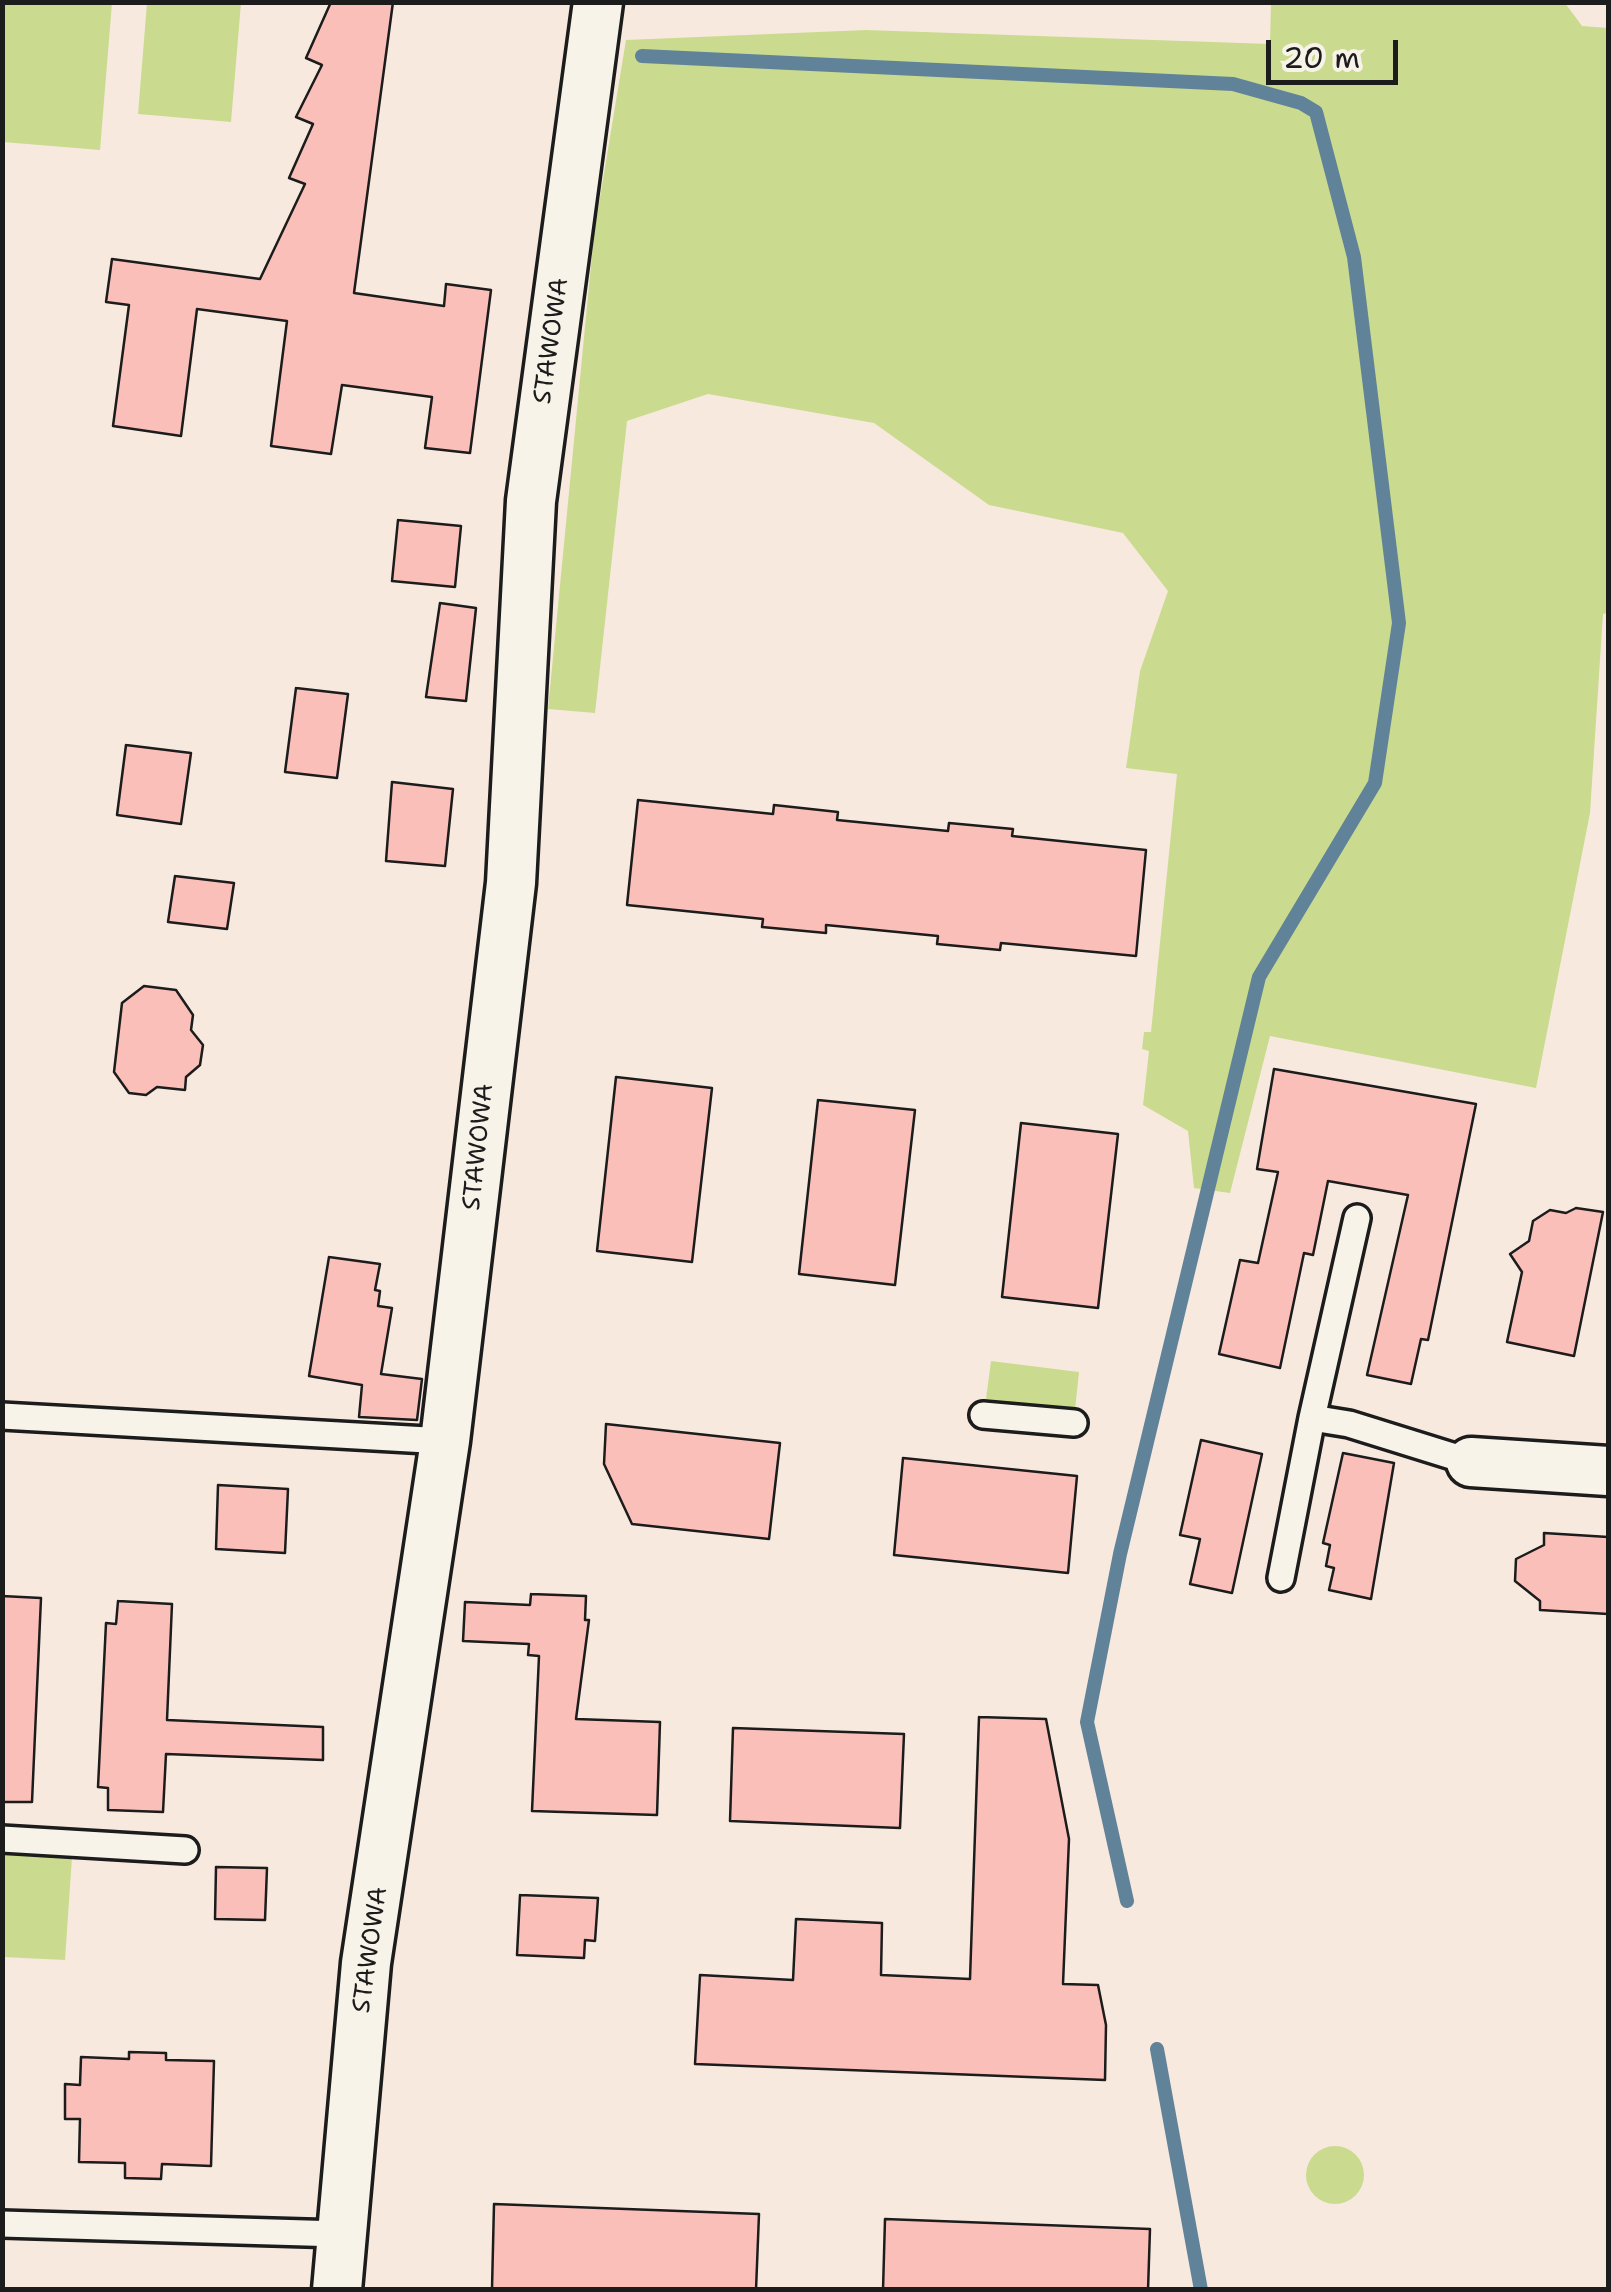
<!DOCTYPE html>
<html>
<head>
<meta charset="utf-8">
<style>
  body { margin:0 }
  #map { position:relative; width:1611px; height:2292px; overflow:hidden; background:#f8e9df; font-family:"Shantell Sans",sans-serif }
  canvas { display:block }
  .frame { position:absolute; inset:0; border:5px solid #1c1c1c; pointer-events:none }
  .scale { position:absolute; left:1266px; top:40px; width:132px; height:45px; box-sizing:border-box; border:5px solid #1c1c1c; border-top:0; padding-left:12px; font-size:30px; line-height:35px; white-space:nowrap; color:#1c1c1c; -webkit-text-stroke:8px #f7f3e8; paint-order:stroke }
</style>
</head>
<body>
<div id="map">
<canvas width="1611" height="2292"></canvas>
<div class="frame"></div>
<div class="scale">20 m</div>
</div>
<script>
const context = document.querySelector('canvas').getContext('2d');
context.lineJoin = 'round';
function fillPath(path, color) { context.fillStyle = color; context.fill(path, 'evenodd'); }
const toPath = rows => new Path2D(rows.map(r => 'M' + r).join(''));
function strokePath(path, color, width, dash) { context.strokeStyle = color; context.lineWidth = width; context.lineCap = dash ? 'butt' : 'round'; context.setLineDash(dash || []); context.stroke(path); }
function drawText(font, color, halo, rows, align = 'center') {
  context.font = font + ' "Shantell Sans",sans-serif'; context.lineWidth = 8; context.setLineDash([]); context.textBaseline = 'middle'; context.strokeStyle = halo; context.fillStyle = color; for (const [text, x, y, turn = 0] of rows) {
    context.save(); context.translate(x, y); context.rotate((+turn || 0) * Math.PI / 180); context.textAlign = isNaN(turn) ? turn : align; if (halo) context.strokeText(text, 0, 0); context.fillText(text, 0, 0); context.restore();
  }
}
const green = toPath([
  [1271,2,1565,3,1582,26,1608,28,1608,613,1603,614,1590,813,1536,1088,1270,1036,1230,1193,1194,1188,1188,1131,1143,1105,1149,1051,1142,1049,1144,1032,1151,1032,1177,774,1126,768,1140,671,1168,591,1123,533,989,505,874,423,708,394,627,421,595,713,548,709,594,234,626,40,866,30,1270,44],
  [2,3,112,3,100,150,3,142],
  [147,3,241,3,231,122,138,114],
  [991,1361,1079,1372,1075,1410,986,1399],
  [3,1854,72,1857,65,1960,3,1957],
  '1306 2175a29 29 0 1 1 58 0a29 29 0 1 1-58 0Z'
]);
const stream = toPath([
  [642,56,1233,84,1301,103,1316,112,1354,257,1399,623,1375,783,1259,977,1120,1554,1087,1722,1127,1901],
  [1157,2049,1201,2290]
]);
const building = toPath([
  [331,2,393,2,354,293,444,306,446,284,491,290,470,453,425,448,432,397,342,385,331,454,271,446,287,321,197,309,181,436,113,426,129,305,106,302,112,259,260,279,305,184,289,178,313,124,296,117,322,65,306,58,331,2],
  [398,520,461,526,455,587,392,581,398,520],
  [440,603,476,608,466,701,426,697,440,603],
  [296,688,348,694,337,778,285,772,296,688],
  [126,745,191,753,181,824,117,815,126,745],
  [392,782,453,789,445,866,386,861,392,782],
  [638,800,773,814,774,805,838,812,837,820,948,831,949,823,1013,829,1012,836,1146,850,1136,956,1001,943,1000,950,937,944,938,936,826,925,826,933,762,927,763,919,627,905,638,800],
  [175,876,234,883,227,929,168,922,175,876],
  [144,986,176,990,193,1015,191,1030,203,1045,200,1065,186,1077,185,1090,157,1087,146,1095,129,1093,114,1072,122,1003,144,986],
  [1274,1069,1476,1104,1428,1340,1421,1339,1411,1384,1367,1375,1408,1195,1328,1181,1313,1255,1304,1253,1280,1368,1219,1354,1240,1260,1258,1263,1278,1172,1257,1169,1274,1069],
  [616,1077,712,1088,692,1262,597,1251,616,1077],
  [818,1100,915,1110,895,1285,799,1274,818,1100],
  [1021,1123,1118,1134,1098,1308,1002,1297,1021,1123],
  [1576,1208,1603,1212,1574,1356,1507,1342,1522,1272,1510,1254,1529,1241,1533,1221,1550,1210,1566,1213,1576,1208],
  [329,1257,380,1264,375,1290,380,1291,378,1306,392,1308,381,1374,422,1379,417,1420,359,1417,362,1385,309,1376,329,1257],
  [606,1424,780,1443,769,1539,632,1524,604,1464,606,1424],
  [1201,1440,1262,1454,1232,1593,1190,1584,1200,1539,1180,1535,1201,1440],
  [1343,1453,1394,1463,1371,1599,1329,1590,1334,1568,1326,1566,1330,1545,1323,1543,1343,1453],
  [903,1458,1077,1476,1068,1573,894,1555,903,1458],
  [218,1485,288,1489,285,1553,216,1549,218,1485],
  [1544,1533,1608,1537,1608,1614,1540,1610,1540,1601,1515,1581,1516,1559,1544,1545,1544,1533],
  [531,1594,586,1596,585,1620,589,1620,576,1719,660,1722,657,1815,532,1811,539,1656,528,1655,529,1644,463,1641,465,1602,530,1605,531,1594],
  [2,1596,41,1598,32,1802,2,1802,2,1596],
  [118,1601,172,1604,167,1720,323,1727,323,1760,166,1754,163,1812,108,1810,108,1788,98,1787,106,1623,116,1624,118,1601],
  [979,1717,1046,1719,1069,1839,1063,1984,1098,1985,1106,2025,1105,2080,695,2064,700,1975,793,1980,796,1919,882,1923,881,1975,970,1979,979,1717],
  [733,1728,904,1734,900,1828,730,1821,733,1728],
  [216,1867,267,1868,265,1920,215,1919,216,1867],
  [520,1895,598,1898,595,1941,585,1940,584,1958,517,1955,520,1895],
  [129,2052,166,2053,166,2060,214,2061,211,2166,162,2164,161,2179,125,2178,125,2163,79,2162,80,2119,65,2119,65,2084,80,2085,81,2057,129,2059,129,2052],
  [494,2204,759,2214,756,2290,492,2289,494,2204],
  [885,2219,1150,2229,1148,2290,883,2290,885,2219]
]);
const service = toPath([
  [983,1415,1074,1423],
  [2,1416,445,1441],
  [1312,1418,1357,1218],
  [1281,1578,1312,1418,1349,1424,1471,1462],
  [2,1839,185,1850],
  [2,2224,340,2234]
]);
const minor = toPath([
  [1471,1462,1608,1471],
  [337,2290,366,1963,445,1441,511,883,531,501,598,2]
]);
const streetNames = [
  ["STAWOWA",552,341,-82],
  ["STAWOWA",479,1147,-84],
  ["STAWOWA",371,1950,-82]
];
fillPath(green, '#cadb8f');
strokePath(stream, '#608399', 14);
fillPath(building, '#fbbfb9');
strokePath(building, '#1c1c1c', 2.5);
strokePath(service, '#1c1c1c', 32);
strokePath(minor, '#1c1c1c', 55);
strokePath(service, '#f7f3e8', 25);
strokePath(minor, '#f7f3e8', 48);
drawText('25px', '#1c1c1c', '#f7f3e8', streetNames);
</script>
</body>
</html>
